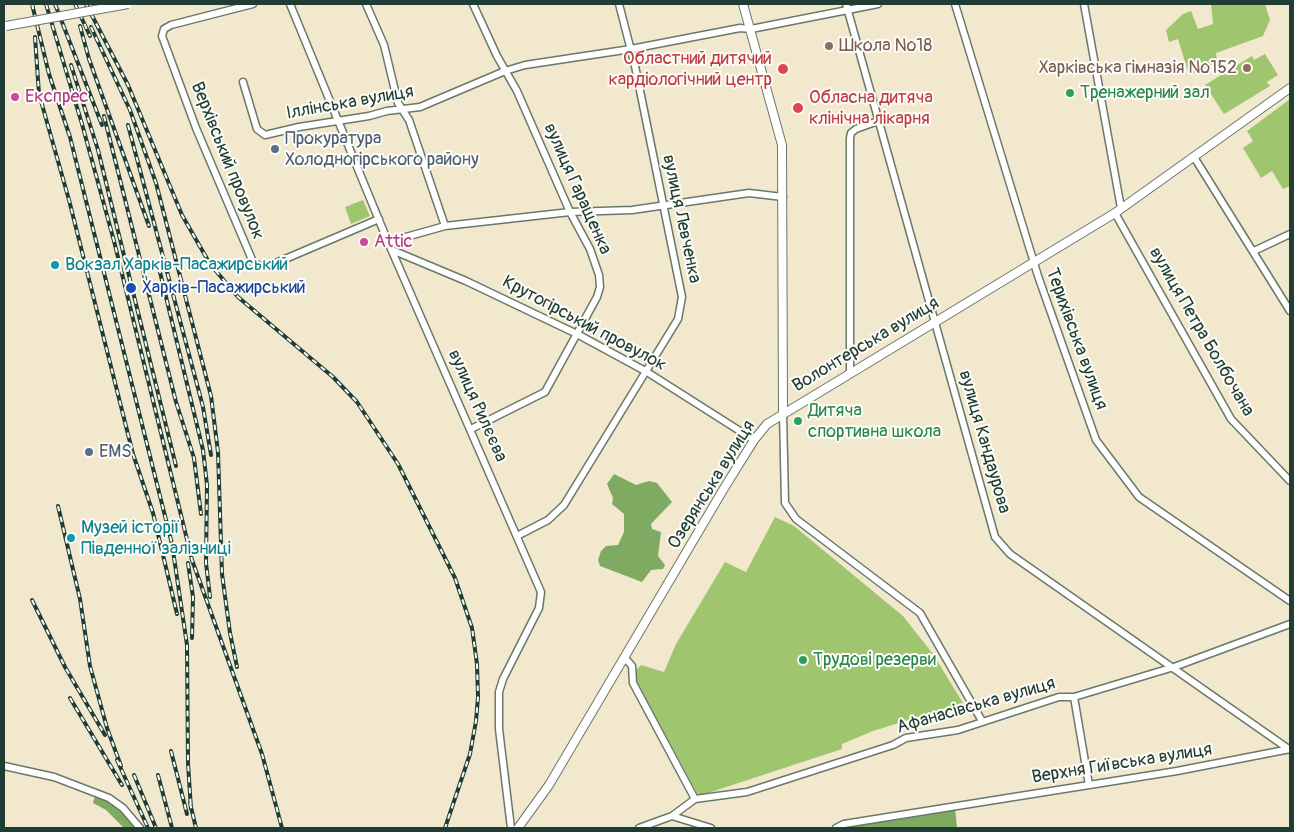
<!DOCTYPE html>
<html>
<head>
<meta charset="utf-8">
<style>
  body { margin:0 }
  #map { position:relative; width:1294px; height:832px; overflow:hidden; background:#f1e8ce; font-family:Pangolin,sans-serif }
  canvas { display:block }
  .frame { position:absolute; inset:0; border:5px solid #1f3d34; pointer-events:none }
</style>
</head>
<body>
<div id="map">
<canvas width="1294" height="832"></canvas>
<div class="frame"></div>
</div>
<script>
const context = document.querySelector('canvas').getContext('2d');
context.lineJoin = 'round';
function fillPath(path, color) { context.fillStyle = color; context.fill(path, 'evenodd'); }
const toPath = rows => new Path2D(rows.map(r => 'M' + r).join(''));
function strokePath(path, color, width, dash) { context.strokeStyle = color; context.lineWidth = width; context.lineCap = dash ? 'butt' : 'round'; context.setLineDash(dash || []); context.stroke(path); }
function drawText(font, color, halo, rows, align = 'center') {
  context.font = font + ' Pangolin,sans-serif'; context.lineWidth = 4; context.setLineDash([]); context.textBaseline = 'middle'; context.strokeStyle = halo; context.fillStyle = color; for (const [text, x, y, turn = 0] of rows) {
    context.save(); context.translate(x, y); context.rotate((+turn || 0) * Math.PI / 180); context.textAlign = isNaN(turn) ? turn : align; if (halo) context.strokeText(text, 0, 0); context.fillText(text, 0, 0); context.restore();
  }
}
const green = toPath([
  [1211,4,1265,4,1270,20,1263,36,1216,53,1217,62,1189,75,1178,39,1169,42,1166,30,1183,14,1191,11,1198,29,1213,24],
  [1265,54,1278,75,1267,82,1270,86,1224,114,1205,85,1252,56,1254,60],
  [1290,99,1290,186,1283,189,1272,171,1261,178,1243,148,1253,141,1247,131],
  [363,200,370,216,351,224,345,207],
  [775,517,794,526,903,616,933,654,963,703,873,731,842,744,842,749,702,795,697,793,635,678,637,669,641,665,664,672,676,644,725,562,746,572]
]);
const forest = toPath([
  [614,474,636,485,649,481,657,483,672,502,651,524,652,529,661,532,658,556,665,565,663,569,651,570,642,582,600,566,598,560,601,551,606,546,618,545,624,532,624,514,612,504,613,498,607,484],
  [95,796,111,802,128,816,137,828,124,828,106,810,93,803],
  [955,808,957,828,845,828,846,827]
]);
const minor = toPath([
  [253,4,171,25,164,29,162,36,196,128,253,262,260,266,271,265,379,219],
  [290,4,388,242,541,592,539,608,503,679,499,692,499,729,511,828],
  [366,4,384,45,398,103,409,120,445,226],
  [846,4,995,537,1010,554,1290,750],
  [955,4,1038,276,1096,440,1139,497,1290,601],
  [1084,4,1121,208],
  [243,82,257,129,265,135,299,127,369,116,387,111,420,107,505,71,525,65,631,49,740,28,751,29,878,4],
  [1194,157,1290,311],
  [1115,213,1231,419,1290,481],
  [388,242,445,226,570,212,632,210,749,193,783,197],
  [392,250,466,281,577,334,647,372,754,440],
  [1254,251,1290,234],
  [850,372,850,138,851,133,856,129,878,121],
  [783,413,785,503,796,519,920,613,982,721],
  [471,429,545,392,597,297,600,287,599,275,590,249,570,212,517,91,497,56,473,4],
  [517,536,548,520,564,505,678,319,682,297,635,66,619,4],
  [625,658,632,666,633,683,695,799],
  [1074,697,1089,785],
  [4,766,54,777,109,798,123,808,140,828],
  [672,816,695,799,747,792,893,745,906,738,958,730,1059,697,1074,697,1174,667,1290,624],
  [639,828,672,816,711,828],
  [836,828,844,824,1177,771,1290,749]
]);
const major = toPath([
  [743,4,782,145,783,413],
  [518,828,549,785,723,490,754,440,767,424,1115,213,1290,88]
]);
const tram = toPath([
  [4,27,135,4]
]);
const rail = toPath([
  [32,4,49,74,70,137,172,544,187,645,188,763,191,809],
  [46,4,82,124,114,241,192,560,262,754,282,828],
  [55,4,102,125],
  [75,4,90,36],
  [86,4,128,85,182,215,210,264,238,297,333,377,357,402,398,464,455,578,472,628,477,664,478,697,476,721,470,754,445,828],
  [80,26,89,59,149,226],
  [91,27,130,110,156,183,211,396,218,452,222,574,230,633,237,667],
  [35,37,39,94,69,200,133,454,153,513,177,614],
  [71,65,98,150,176,466],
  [104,116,176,402,194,458,201,514],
  [128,125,203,407,211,455],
  [159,268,203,450,207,485,206,563,210,597],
  [58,506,80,599,90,666,107,728,121,766],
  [188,563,193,597,192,638],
  [32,600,65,667,105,735],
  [70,698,122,785],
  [171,751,187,814],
  [117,760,148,828],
  [134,775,156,828],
  [158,775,172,828],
  [190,803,196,828]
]);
const majorBridge = toPath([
  [6,26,128,4]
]);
const markers = [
  [829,46,5,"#8d6e63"],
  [1247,68,5,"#8d6e63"],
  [783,69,6,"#e0444e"],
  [1070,93,5,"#2e9e5b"],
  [15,97,5,"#d1479c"],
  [798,108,6,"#e0444e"],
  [275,149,5,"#5c6f8a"],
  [364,242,5,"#d1479c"],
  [55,265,5,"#0f9aa8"],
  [131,288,6,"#1a4fb4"],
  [798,421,5,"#2e9e5b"],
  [89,452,5,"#5c6f8a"],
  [71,538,5,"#0f9aa8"],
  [803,660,5,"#2e9e5b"]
];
const educationNames = [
  ["Школа №18",839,46],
  ["Харківська гімназія №152",1237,68,"right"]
];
const healthNames = [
  ["Областний дитячий",772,59],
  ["кардіологічний центр",772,80],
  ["Обласна дитяча",809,98,"left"],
  ["клінічна лікарня",809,119,"left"]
];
const leisureNames = [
  ["Тренажерний зал",1080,93],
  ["Дитяча",808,411],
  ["спортивна школа",808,432],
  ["Трудові резерви",813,660]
];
const hotelNames = [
  ["Експрес",25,97],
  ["Attic",374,242]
];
const streetNames = [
  ["Іллінська вулиця",350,103,-10],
  ["Верхівський провулок",227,161,68],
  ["вулиця Гаращенка",577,189,66],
  ["вулиця Левченка",681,219,78],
  ["Крутогірський провулок",584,324,28],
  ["вулиця Петра Болбочана",1201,332,60],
  ["Терихівська вулиця",1076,339,70],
  ["Волонтерська вулиця",866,345,-31],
  ["вулиця Рилєєва",477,406,66],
  ["вулиця Кандаурова",984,442,74],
  ["Озерянська вулиця",712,485,-58],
  ["Афанасівська вулиця",976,706,-16],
  ["Верхня Гиївська вулиця",1122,764,-9]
];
const serviceNames = [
  ["Прокуратура",285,139],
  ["Холодногірського району",285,160],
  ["EMS",99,452]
];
const cultureNames = [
  ["Вокзал Харків-Пасажирський",65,265],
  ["Музей історії",81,528],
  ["Південної залізниці",81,549]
];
const transitNames = [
  ["Харків-Пасажирський",142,288]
];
fillPath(green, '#9fc56f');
fillPath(forest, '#7faa62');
strokePath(minor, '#68796a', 9);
strokePath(major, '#68796a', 10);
strokePath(minor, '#fff', 6);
strokePath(major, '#fff', 8);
strokePath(tram, '#1f3d34', 1);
strokePath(rail, '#1f3d34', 4);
strokePath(rail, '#fdfcf7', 2, [5.5]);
strokePath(majorBridge, '#68796a', 10, []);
strokePath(majorBridge, '#fff', 8);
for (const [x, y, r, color] of markers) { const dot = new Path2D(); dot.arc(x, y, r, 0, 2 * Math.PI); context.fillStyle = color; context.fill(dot); strokePath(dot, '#fdfcf7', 2); }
drawText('18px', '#785e54', '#fdfcf7', educationNames, 'left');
drawText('18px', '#be3a42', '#fdfcf7', healthNames, 'right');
drawText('18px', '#27864d', '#fdfcf7', leisureNames, 'left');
drawText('18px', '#b23c85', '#fdfcf7', hotelNames, 'left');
drawText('18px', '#1f3d34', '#fdfcf7', streetNames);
drawText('18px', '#4e5e75', '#fdfcf7', serviceNames, 'left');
drawText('18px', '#0d838f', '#fdfcf7', cultureNames, 'left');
drawText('18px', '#164399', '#fdfcf7', transitNames, 'left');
</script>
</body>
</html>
